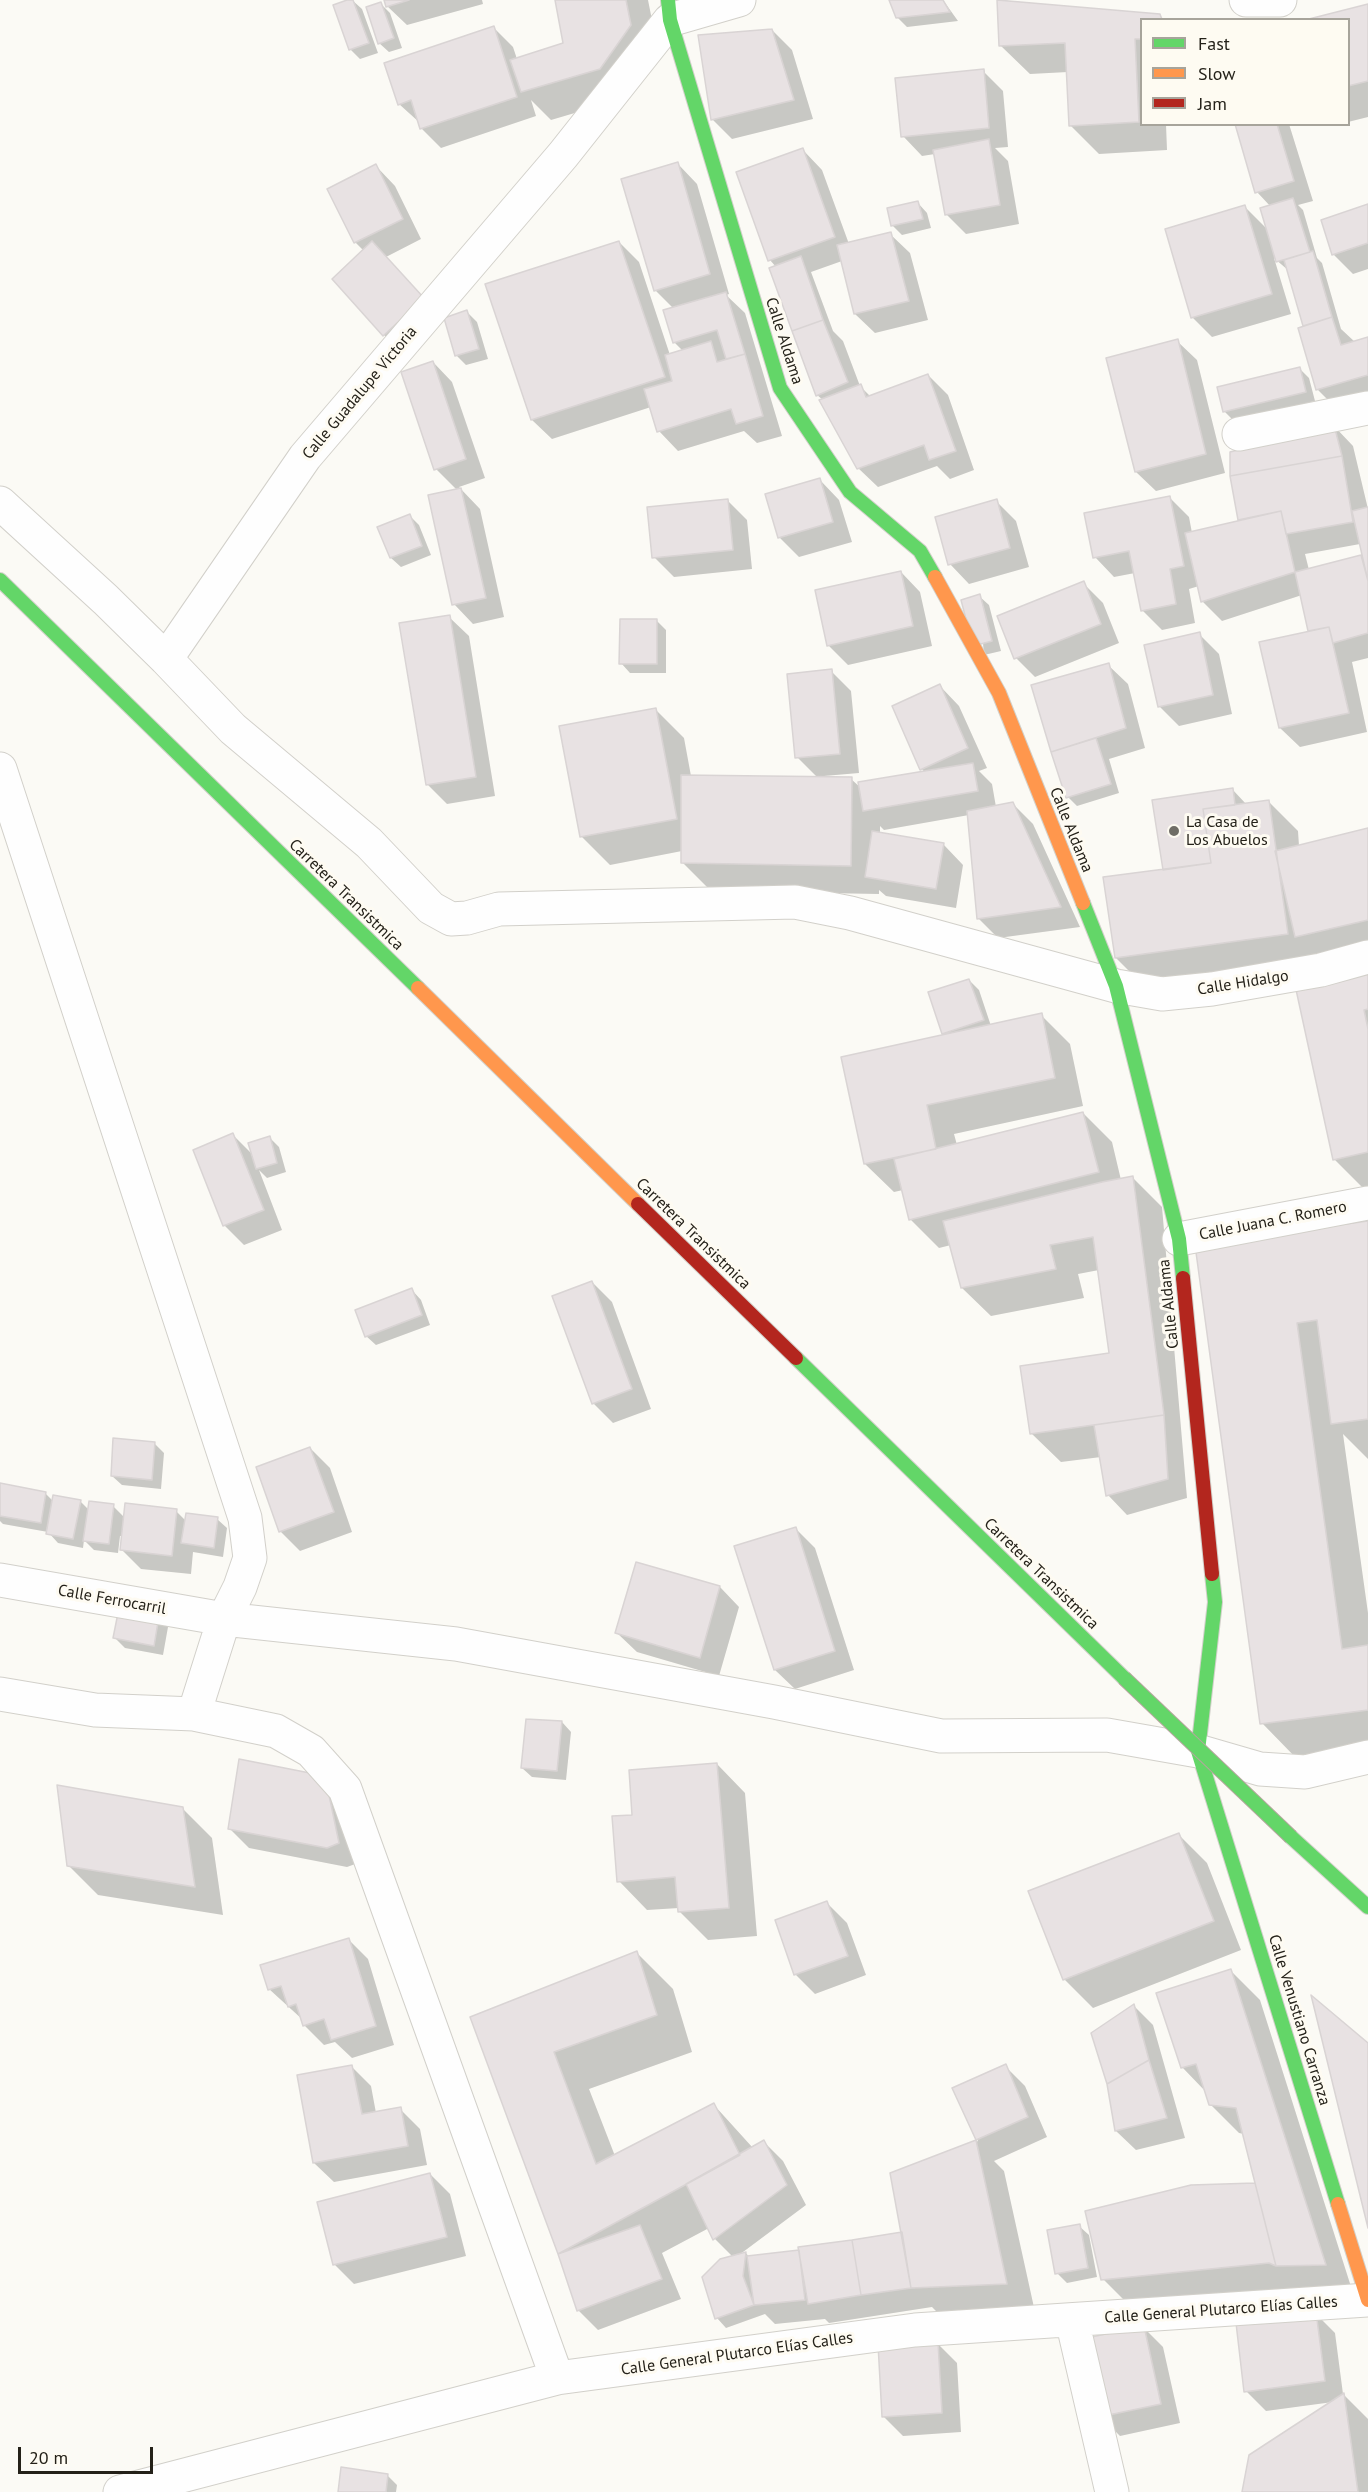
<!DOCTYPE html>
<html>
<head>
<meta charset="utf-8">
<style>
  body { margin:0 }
  #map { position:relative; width:1368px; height:2492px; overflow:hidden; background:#fbfaf5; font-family:"PT Sans",sans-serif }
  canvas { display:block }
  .legend { position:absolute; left:1140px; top:18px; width:210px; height:108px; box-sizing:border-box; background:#fefbf2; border:2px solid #a7a49b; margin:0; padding:8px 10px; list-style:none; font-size:18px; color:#242119 }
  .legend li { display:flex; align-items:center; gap:12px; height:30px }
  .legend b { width:30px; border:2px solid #a7a49b }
  .scale { position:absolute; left:18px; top:2447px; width:135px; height:27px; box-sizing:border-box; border:3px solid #242119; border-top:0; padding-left:8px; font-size:18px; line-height:21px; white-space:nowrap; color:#242119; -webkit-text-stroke:4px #fefbf2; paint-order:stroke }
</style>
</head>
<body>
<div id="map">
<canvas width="1368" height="2492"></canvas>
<ul class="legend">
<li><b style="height:8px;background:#63d668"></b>Fast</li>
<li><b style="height:8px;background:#ff974d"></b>Slow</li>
<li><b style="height:8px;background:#b3261e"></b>Jam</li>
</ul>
<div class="scale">20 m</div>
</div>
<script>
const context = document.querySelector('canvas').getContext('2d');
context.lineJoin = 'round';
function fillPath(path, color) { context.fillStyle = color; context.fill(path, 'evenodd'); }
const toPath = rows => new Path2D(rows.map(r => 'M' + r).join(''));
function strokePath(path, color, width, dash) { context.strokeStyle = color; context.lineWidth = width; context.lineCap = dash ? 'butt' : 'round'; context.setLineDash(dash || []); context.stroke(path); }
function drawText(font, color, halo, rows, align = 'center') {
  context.font = font + ' "PT Sans",sans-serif'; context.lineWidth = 6; context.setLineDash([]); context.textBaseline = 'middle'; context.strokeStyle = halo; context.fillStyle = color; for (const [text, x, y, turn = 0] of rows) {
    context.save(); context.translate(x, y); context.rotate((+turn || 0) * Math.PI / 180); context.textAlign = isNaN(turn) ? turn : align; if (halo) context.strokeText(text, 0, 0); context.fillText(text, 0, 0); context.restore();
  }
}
const shadow = toPath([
  [352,0,362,9,378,53,360,59,350,49],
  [386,0,482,0,483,4,407,25,387,6],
  [556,0,648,0,659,55,629,97,551,120,531,100,536,116,441,148,422,129,420,123,399,104,494,28,513,47,517,59,565,44],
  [891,0,943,0,958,21,907,27,897,17],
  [999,0,1160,15,1164,20,1142,20,1142,124,1166,124,1167,150,1099,154,1070,125,1068,72,1030,74,1001,46],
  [381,4,390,13,402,48,389,52,379,43],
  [1368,5,1368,117,1348,122,1348,20],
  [772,30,792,50,813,119,732,139,712,119],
  [983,71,1003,91,1008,147,995,148,1008,161,1019,224,966,234,946,214,935,154,922,156,903,136],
  [1236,124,1289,124,1313,201,1298,205,1303,210,1317,258,1322,263,1341,329,1355,342,1368,338,1368,412,1346,418,1317,389,1306,327,1289,271,1274,258,1291,314,1212,337,1193,318,1166,230,1245,207,1268,230,1271,207,1257,192],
  [803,150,822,170,849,244,890,234,910,253,928,320,875,333,855,314,842,261,811,272,833,331,843,341,860,386,871,397,928,375,948,395,974,470,950,479,937,466,878,487,858,468,823,400,817,395,776,267,770,260,738,173],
  [678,164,697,184,729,294,726,295,745,313,782,436,757,443,744,431,678,451,659,431,651,407,552,439,532,420,619,242,639,262,670,355,683,351,674,342,674,309,655,290],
  [376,166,395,186,421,239,386,257,443,318,404,354,384,335,364,251,355,242],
  [918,203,927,213,931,228,902,235,892,225],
  [1368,205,1368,269,1353,274,1333,254],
  [467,312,477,322,488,359,466,365,456,355],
  [1177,341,1197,360,1225,473,1156,491,1136,472,1108,359],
  [433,362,452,382,485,478,459,487,480,509,504,617,473,624,454,604,457,490,436,469],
  [1299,368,1309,378,1315,401,1234,421,1224,411],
  [1334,426,1353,446,1368,509,1368,658,1352,662,1367,732,1300,747,1280,728,1310,632,1302,595,1222,621,1202,601,1199,586,1189,589,1195,623,1162,630,1142,610,1135,573,1114,577,1095,557,1169,497,1189,517,1192,533,1240,522,1231,476],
  [1360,544,1362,556,1309,570,1305,554],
  [820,480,839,500,852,542,799,557,779,537],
  [727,500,747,520,752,569,674,577,654,557],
  [996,501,1016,521,1029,567,969,584,950,564],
  [410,516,419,525,431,555,401,567,391,558],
  [901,572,920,592,932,646,848,665,828,645],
  [1083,583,1103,603,1119,643,1035,677,1016,658],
  [979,596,989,605,1001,651,984,655],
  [449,617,469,636,495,796,447,804,427,784],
  [656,620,666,630,666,673,630,673,621,663],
  [1199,634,1219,654,1232,714,1179,726,1159,706],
  [1108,665,1128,684,1145,748,1109,759,1119,793,1077,806,1068,797,1053,751],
  [831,671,851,691,859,773,824,776,824,778,851,779,861,788,925,773,922,769,940,686,959,706,987,768,979,771,992,784,996,807,1013,804,1033,824,1080,927,998,938,978,918,969,815,884,830,880,826,880,833,944,845,963,865,956,908,886,896,879,890,879,894,711,891,682,862,682,851,610,865,581,836,655,709,684,738,691,776,818,778,797,757],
  [1232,789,1247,805,1269,802,1298,831,1299,846,1368,830,1368,955,1325,965,1315,954,1316,963,1145,987,1116,958,1164,871],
  [1368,971,1368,1187,1363,1188,1334,1159],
  [969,980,979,990,991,1026,1041,1015,1070,1044,1083,1106,954,1134,957,1145,1083,1113,1112,1142,1121,1180,1133,1178,1162,1207,1187,1498,1127,1515,1108,1495,1101,1457,1061,1462,1032,1434,1110,1354,1099,1270,1078,1274,1084,1298,991,1316,962,1288,951,1245,939,1248,910,1219,903,1190,894,1192,865,1164,946,1035,944,1033],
  [233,1135,253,1155,270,1138,279,1147,286,1172,267,1178,259,1170,282,1230,244,1245,225,1226,195,1150],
  [1368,1223,1368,1459,1343,1434,1368,1613,1368,1751,1298,1760,1262,1723,1197,1246],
  [592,1282,612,1302,651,1409,613,1423,593,1403],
  [412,1290,421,1300,430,1325,376,1345,366,1336],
  [154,1443,164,1453,161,1489,122,1485,112,1476],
  [310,1448,330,1468,352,1532,300,1551,280,1531],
  [0,1485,46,1494,53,1501,80,1501,89,1510,113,1506,125,1518,176,1511,186,1521,217,1519,227,1528,223,1557,193,1552,191,1574,141,1569,121,1549,123,1536,120,1536,118,1553,94,1550,84,1540,83,1548,58,1543,48,1532,3,1524,0,1521],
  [795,1528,815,1548,854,1670,795,1689,775,1670],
  [720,1587,739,1607,719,1676,637,1652,617,1633],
  [159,1617,168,1627,163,1655,125,1648,115,1638],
  [562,1722,571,1732,566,1780,532,1777,522,1768],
  [717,1764,745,1793,757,1936,708,1940,679,1911,679,1908,647,1910,619,1881,634,1816],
  [325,1777,358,1863,347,1867,249,1848,230,1829],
  [183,1809,212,1838,223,1915,98,1895,69,1866],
  [1178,1834,1207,1863,1241,1950,1093,2008,1064,1979],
  [827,1903,847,1923,866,1975,815,1994,795,1974],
  [348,1939,368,1959,394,2045,352,2058,335,2042,324,2045,304,2025,303,2020,269,1989],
  [637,1953,673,1989,692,2052,589,2089,615,2156,714,2105,753,2148,764,2142,783,2161,806,2205,739,2255,746,2253,749,2257,801,2251,902,2233,892,2174,978,2141,954,2089,1005,2066,1025,2086,1047,2137,994,2161,1004,2171,1035,2312,941,2316,932,2307,829,2323,825,2319,775,2324,765,2314,726,2328,717,2318,733,2257,715,2239,709,2228,662,2253,681,2299,598,2330,578,2310,559,2253,472,2018],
  [1231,1971,1260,2000,1353,2293,1132,2308,1103,2279,1257,2184,1244,2134,1239,2133,1210,2104,1206,2092,1182,2067],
  [1134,2006,1153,2025,1185,2138,1136,2150,1116,2131,1108,2084],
  [352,2067,371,2086,376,2113,400,2109,420,2129,427,2165,334,2182,314,2163],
  [430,2174,450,2194,466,2256,354,2284,334,2264],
  [1079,2226,1089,2235,1097,2277,1067,2283,1057,2273],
  [1315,2313,1335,2333,1343,2394,1368,2419,1368,2492,1244,2492,1333,2402,1266,2411,1246,2391],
  [1143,2327,1163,2347,1180,2423,1120,2436,1100,2416],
  [937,2343,957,2363,961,2432,903,2436,884,2417],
  [387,2475,397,2485,396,2492,339,2492]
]);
const building = toPath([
  [347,0,353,0,369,43,349,50,333,5,347,0],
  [384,0,409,0,386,7,384,0],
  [555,0,626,0,631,25,600,69,521,92,510,60,563,43,555,0],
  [889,0,943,0,950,12,896,18,889,0],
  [997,0,1160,14,1162,20,1142,20,1142,39,1135,39,1139,122,1069,126,1065,43,999,46,997,0],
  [381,2,394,38,378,44,366,7,381,2],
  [1368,4,1368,81,1348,86,1348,20,1305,20,1368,4],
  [494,26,517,97,420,129,411,100,398,105,384,63,494,26],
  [772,29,794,100,711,120,698,35,772,29],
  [984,69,989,128,901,137,895,78,984,69],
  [1235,124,1277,124,1294,181,1255,193,1235,124],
  [989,139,1000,205,945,215,933,150,989,139],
  [803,148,835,237,768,261,736,172,803,148],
  [678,162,710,274,654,291,621,179,678,162],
  [376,164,403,219,354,243,327,189,376,164],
  [1293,198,1310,252,1276,262,1260,208,1293,198],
  [918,201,923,219,891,226,887,208,918,201],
  [1368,204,1368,243,1332,255,1321,220,1368,204],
  [1245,205,1272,294,1191,318,1165,229,1245,205],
  [891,232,909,301,854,314,837,245,891,232],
  [372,241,424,298,383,336,332,279,372,241],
  [619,241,665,377,531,420,485,284,619,241],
  [1313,251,1332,317,1303,326,1284,260,1313,251],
  [801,256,823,320,792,331,769,268,801,256],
  [726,292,745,354,726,359,717,330,673,343,663,310,726,292],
  [467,310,479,349,455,356,444,318,467,310],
  [1332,317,1341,345,1368,337,1368,375,1316,390,1298,328,1332,317],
  [823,320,848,382,816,396,792,331,823,320],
  [1178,339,1206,454,1135,472,1106,358,1178,339],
  [711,341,717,362,745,354,763,416,736,424,731,409,657,432,644,389,672,381,665,355,711,341],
  [433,361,466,459,434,470,401,372,433,361],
  [1300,367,1306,392,1223,412,1217,387,1300,367],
  [928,374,956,451,929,460,924,445,857,469,819,400,861,384,866,397,928,374],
  [1334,425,1342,456,1230,476,1230,452,1334,425],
  [1342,456,1353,522,1286,534,1281,511,1238,520,1230,476,1342,456],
  [820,478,833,522,778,538,765,494,820,478],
  [461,488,486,598,452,605,428,495,461,488],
  [1170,496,1184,566,1170,569,1176,604,1141,611,1129,551,1093,558,1084,513,1170,496],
  [728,499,733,550,652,558,647,507,728,499],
  [997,499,1010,548,948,565,935,517,997,499],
  [1368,507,1368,581,1352,511,1368,507],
  [1281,511,1295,572,1201,602,1185,533,1281,511],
  [410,514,422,546,390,558,377,527,410,514],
  [1361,555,1368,581,1368,633,1333,643,1329,627,1308,631,1295,572,1361,555],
  [901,571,913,626,827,646,815,590,901,571],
  [1084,581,1101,624,1014,659,997,616,1084,581],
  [980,594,992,641,973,646,961,600,980,594],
  [450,615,476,777,426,785,399,623,450,615],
  [620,619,657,619,657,664,619,664,620,619],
  [1329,627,1349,713,1279,728,1259,642,1329,627],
  [1200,632,1213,695,1158,707,1144,645,1200,632],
  [1109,663,1126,728,1051,752,1031,685,1109,663],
  [832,669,840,754,795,758,787,674,832,669],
  [940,684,968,748,920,770,892,706,940,684],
  [656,708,677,819,580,837,559,726,656,708],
  [1096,738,1111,784,1066,798,1051,752,1096,738],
  [973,763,978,791,863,811,858,782,973,763],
  [681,775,852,777,851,866,681,863,681,775],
  [1233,788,1235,805,1203,809,1211,863,1163,870,1152,800,1233,788],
  [1269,800,1288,934,1115,958,1103,877,1211,863,1203,809,1269,800],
  [1013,802,1061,907,977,919,967,811,1013,802],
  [1368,828,1368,920,1295,937,1275,851,1368,828],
  [872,831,944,843,936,889,865,877,872,831],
  [1368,969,1368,1009,1364,1010,1368,1029,1368,1152,1333,1160,1295,985,1368,969],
  [969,979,984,1020,942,1034,928,992,969,979],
  [1042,1013,1055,1078,927,1105,936,1149,864,1164,841,1057,1042,1013],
  [1083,1112,1099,1172,909,1220,894,1159,1083,1112],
  [233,1133,264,1210,223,1226,193,1150,233,1133],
  [270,1136,277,1163,256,1169,248,1143,270,1136],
  [1133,1176,1164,1415,1030,1434,1020,1366,1109,1353,1093,1237,1050,1245,1056,1269,961,1288,943,1221,1102,1182,1133,1176],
  [1368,1221,1368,1419,1331,1424,1317,1320,1297,1323,1342,1649,1368,1645,1368,1710,1260,1724,1195,1245,1368,1221],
  [592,1281,632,1389,592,1404,552,1296,592,1281],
  [412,1288,422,1315,365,1337,355,1310,412,1288],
  [1164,1415,1168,1479,1106,1496,1094,1425,1164,1415],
  [113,1438,155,1442,152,1480,111,1476,113,1438],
  [310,1447,334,1512,279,1532,256,1467,310,1447],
  [0,1483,46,1492,41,1523,0,1516,0,1483],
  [53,1495,81,1500,73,1539,46,1534,53,1495],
  [89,1501,114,1504,109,1544,83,1541,89,1501],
  [125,1503,177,1509,172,1556,120,1550,125,1503],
  [186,1513,218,1517,214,1548,181,1543,186,1513],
  [796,1527,835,1651,774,1670,734,1546,796,1527],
  [636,1562,720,1586,700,1658,615,1633,636,1562],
  [119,1608,159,1616,154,1646,113,1638,119,1608],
  [526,1719,562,1721,557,1771,521,1768,526,1719],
  [239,1759,325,1776,339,1843,327,1848,228,1829,239,1759],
  [717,1763,729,1908,678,1912,675,1877,617,1882,612,1816,632,1815,629,1770,717,1763],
  [57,1785,183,1807,195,1887,67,1866,57,1785],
  [1179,1833,1214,1921,1063,1980,1028,1891,1179,1833],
  [827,1901,848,1956,794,1975,775,1920,827,1901],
  [349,1938,376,2026,331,2040,324,2019,303,2026,296,2004,288,2007,281,1986,268,1990,260,1965,349,1938],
  [637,1951,657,2015,554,2052,596,2164,714,2103,740,2155,558,2254,470,2017,637,1951],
  [1231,1969,1326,2265,1276,2266,1236,2108,1209,2105,1196,2064,1181,2068,1156,1993,1231,1969],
  [1311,1995,1368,2043,1368,2228,1311,1995],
  [1134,2004,1149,2060,1107,2084,1091,2033,1134,2004],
  [1149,2060,1167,2118,1115,2131,1107,2084,1149,2060],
  [1006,2064,1028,2117,976,2140,952,2088,1006,2064],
  [352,2065,362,2114,401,2107,408,2146,313,2163,297,2075,352,2065],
  [764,2140,787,2185,713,2240,686,2184,764,2140],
  [976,2140,1007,2284,911,2288,890,2173,976,2140],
  [430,2173,447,2237,333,2265,317,2202,430,2173],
  [1255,2183,1276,2266,1269,2263,1101,2280,1085,2211,1191,2185,1255,2183],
  [1080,2224,1088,2268,1055,2274,1047,2230,1080,2224],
  [640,2225,662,2279,577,2311,558,2254,640,2225],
  [902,2232,911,2288,861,2295,852,2240,902,2232],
  [852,2240,861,2295,808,2304,798,2247,852,2240],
  [799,2250,805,2300,754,2305,747,2256,799,2250],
  [746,2252,743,2276,754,2305,715,2319,702,2277,720,2259,746,2252],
  [1316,2312,1325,2381,1244,2392,1236,2323,1316,2312],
  [1144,2326,1161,2404,1099,2417,1082,2339,1144,2326],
  [938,2342,942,2413,882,2417,878,2344,938,2342],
  [1344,2393,1358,2492,1242,2492,1249,2455,1344,2393],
  [341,2467,388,2474,386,2492,338,2492,341,2467]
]);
const street = toPath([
  [1246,0,1280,0],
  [1239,434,1368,408],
  [0,503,106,600,166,659,305,457,563,155,670,20,739,0],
  [166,659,233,729,369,843,431,908,451,919,467,918,499,909,795,902,850,913,1116,986,1162,994,1212,989,1321,970,1368,957],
  [0,769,245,1518,250,1558,240,1587,224,1619,194,1714,95,1710,0,1694],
  [1179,1239,1368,1203],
  [0,1580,224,1619,456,1644,774,1702,941,1736,1107,1735,1198,1751,1260,1769,1305,1772,1368,1757],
  [194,1714,276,1731,311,1751,345,1789,557,2378],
  [1072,2320,1112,2492],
  [120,2492,557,2378,915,2330,1368,2300]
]);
const fast = toPath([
  [668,0,670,20,780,388,850,492,920,551,935,577],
  [0,580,418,988],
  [1083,903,1116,986,1179,1239,1183,1278],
  [796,1358,1124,1678],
  [1212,1574,1215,1602,1198,1751,1338,2204],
  [1291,1837,1368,1907]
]);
const slow = toPath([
  [935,577,999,693,1083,903],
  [418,988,638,1204],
  [1338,2204,1368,2300]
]);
const jam = toPath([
  [638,1204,796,1358],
  [1183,1278,1212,1574]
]);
const fastBridge = toPath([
  [1124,1678,1291,1837]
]);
const markers = [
  [1174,831,6,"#6f6d66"]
];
const streetNames = [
  ["Calle Aldama",784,341,72],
  ["Calle Guadalupe Victoria",360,393,-50],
  ["Calle Aldama",1071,830,68],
  ["Carretera Transistmica",346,895,44],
  ["Calle Hidalgo",1243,983,-9],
  ["Calle Juana C. Romero",1273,1221,-11],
  ["Carretera Transistmica",693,1234,44],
  ["Calle Aldama",1169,1304,-96],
  ["Carretera Transistmica",1041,1574,44],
  ["Calle Ferrocarril",112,1600,10],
  ["Calle Venustiano Carranza",1299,2020,73],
  ["Calle General Plutarco Elías Calles",1221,2310,-4],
  ["Calle General Plutarco Elías Calles",737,2354,-8]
];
const poiNames = [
  ["La Casa de",1186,822],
  ["Los Abuelos",1186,840]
];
fillPath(shadow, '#0003');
fillPath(building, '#e8e2e3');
strokePath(building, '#d9d4d4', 1.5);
strokePath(street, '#d2d0ca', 35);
strokePath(fast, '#d2d0ca', 16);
strokePath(slow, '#d2d0ca', 16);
strokePath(jam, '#d2d0ca', 16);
strokePath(street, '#fefefe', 33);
strokePath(fast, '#63d668', 14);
strokePath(slow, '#ff974d', 14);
strokePath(jam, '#b3261e', 14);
strokePath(fastBridge, '#b4a79d', 16, []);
strokePath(fastBridge, '#63d668', 14);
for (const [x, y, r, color] of markers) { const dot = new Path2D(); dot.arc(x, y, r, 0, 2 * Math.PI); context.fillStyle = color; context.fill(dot); strokePath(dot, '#fefbf2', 2); }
drawText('16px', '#242119', '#fefbf2', streetNames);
drawText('16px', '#242119', '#fefbf2', poiNames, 'left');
</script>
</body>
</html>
